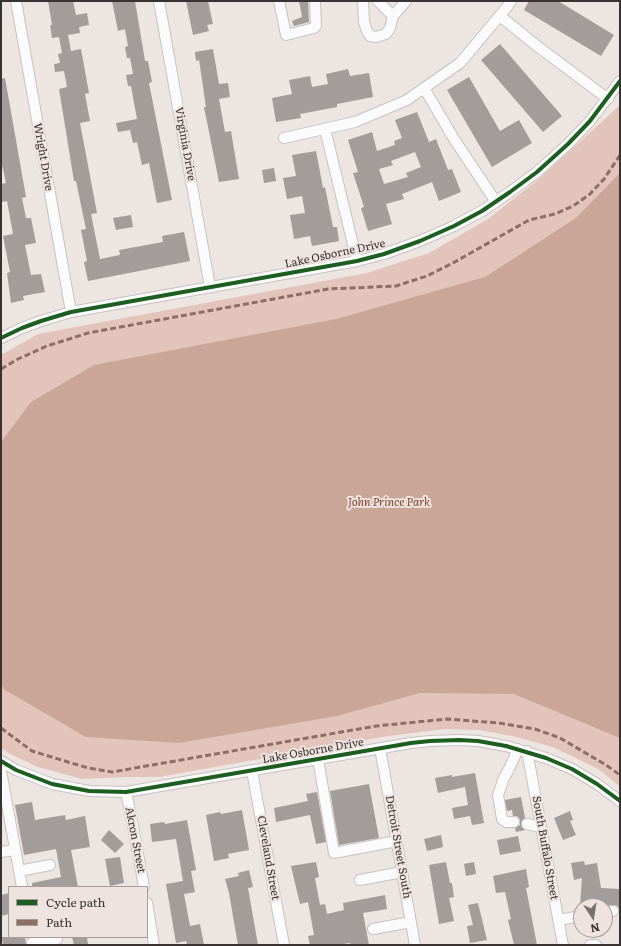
<!DOCTYPE html>
<html>
<head>
<meta charset="utf-8">
<style>
  body { margin:0 }
  #map { position:relative; width:621px; height:946px; overflow:hidden; background:#ece5e2; font-family:Literata,serif }
  canvas { display:block }
  .frame { position:absolute; inset:0; border:2px solid #383332; pointer-events:none }
  .legend { position:absolute; left:8px; top:886px; width:140px; height:52px; box-sizing:border-box; background:#efe3df; border:1px solid #a69d9a; margin:0; padding:5px 7px; list-style:none; font-size:12px; color:#383332 }
  .legend li { display:flex; align-items:center; gap:8px; height:20px }
  .legend b { width:20px; border:1px solid #a69d9a }
  .north { position:absolute; left:573px; top:898px; width:40px; height:40px; box-sizing:border-box; background:#efe3df; border:1px solid #a69d9a; border-radius:50%; rotate:168deg; font-size:11px; font-weight:700; line-height:16px; text-align:center; color:#383332 }
  .north::after { content:''; display:block; margin:auto; width:14px; height:18px; background:#777170; clip-path:polygon(50% 0,100% 100%,50% 72%,0 100%) }
</style>
</head>
<body>
<div id="map">
<canvas width="621" height="946"></canvas>
<div class="frame"></div>
<ul class="legend">
<li><b style="height:5px;background:#1b5e20"></b>Cycle path</li>
<li><b style="height:5px;background:#8d6e63"></b>Path</li>
</ul>
<div class="north">N</div>
</div>
<script>
const context = document.querySelector('canvas').getContext('2d');
context.lineJoin = 'round';
function fillPath(path, color) { context.fillStyle = color; context.fill(path, 'evenodd'); }
const toPath = rows => new Path2D(rows.map(r => 'M' + r).join(''));
function strokePath(path, color, width, dash) { context.strokeStyle = color; context.lineWidth = width; context.lineCap = dash ? 'butt' : 'round'; context.setLineDash(dash || []); context.stroke(path); }
function drawText(font, color, halo, rows, align = 'center') {
  context.font = font + ' Literata,serif'; context.lineWidth = 4; context.setLineDash([]); context.textBaseline = 'middle'; context.strokeStyle = halo; context.fillStyle = color; for (const [text, x, y, turn = 0] of rows) {
    context.save(); context.translate(x, y); context.rotate((+turn || 0) * Math.PI / 180); context.textAlign = isNaN(turn) ? turn : align; if (halo) context.strokeText(text, 0, 0); context.fillText(text, 0, 0); context.restore();
  }
}
const green = toPath([
  [620,105,620,787,600,770,553,747,512,736,479,730,445,729,388,736,159,777,127,777,82,779,38,767,10,754,1,748,1,355,38,334,367,273,429,253,488,219,540,178]
]);
const water = toPath([
  [620,173,620,738,514,694,420,693,337,716,179,743,86,737,5,690,1,684,1,442,31,402,94,365,336,319,485,277,576,218]
]);
const building = toPath([
  [48,1,73,1,76,15,87,13,89,25,79,27,80,33,68,35,71,51,81,49,89,93,85,94,90,121,80,123,97,213,91,214,100,259,120,255,119,250,163,242,162,236,184,232,190,261,88,281,84,262,87,261,81,230,86,229,76,181,74,181,59,89,67,87,64,71,55,72,54,64,60,63,58,54,62,53,59,37,52,38,50,25,52,25],
  [112,1,135,1,145,61,148,61,152,82,149,83,172,200,157,203,149,163,142,165,137,142,133,143,130,130,118,132,116,123,137,119,131,86,128,86,126,75,133,74,130,58,127,58,125,47,128,46,125,29,118,31],
  [186,1,208,1,213,24,207,25,209,31,193,35],
  [299,1,308,1,309,22,294,26,292,21,302,17],
  [529,1,558,1,614,35,601,56,524,10],
  [500,44,562,116,543,132,481,60],
  [213,49,219,84,228,83,230,97,219,99,225,132,231,131,239,179,219,182,204,107,206,107,199,60,196,61,195,52],
  [348,69,350,76,369,73,373,97,337,104,337,107,300,114,301,118,276,122,272,98,292,94,289,80,310,76,312,87,328,84,326,74],
  [469,77,500,131,519,120,532,143,492,167,447,90],
  [5,78,26,197,22,198,26,218,31,218,36,243,25,245,31,275,41,274,45,292,23,296,24,300,11,303,7,273,10,272,3,236,13,234,7,201,1,202,1,184,6,183,1,160,1,79],
  [417,112,429,142,436,139,448,170,452,169,461,192,439,201,432,182,402,194,404,199,386,204,392,224,368,231,361,208,364,207,353,173,358,172,348,140,372,132,377,151,395,145,394,141,402,138,395,120],
  [415,152,421,167,406,173,408,177,384,184,379,169,393,165,391,161],
  [316,151,323,188,325,187,333,227,337,227,339,241,312,246,310,236,294,239,290,215,305,213,302,196,287,199,283,178,296,176,292,155],
  [274,168,276,181,264,183,262,170],
  [131,215,133,227,116,230,113,218],
  [475,773,484,823,472,825,470,816,454,819,452,808,468,805,465,787,438,793,435,778,452,775,452,777],
  [369,784,379,838,339,845,330,791],
  [317,792,326,842,316,844,310,815,276,822,274,808,308,801,306,794],
  [521,797,525,818,522,820,521,826,525,830,516,832,515,828,520,825,520,819,517,816,513,816,512,810,507,811,505,800],
  [32,802,35,820,65,815,66,820,85,816,90,847,71,850,78,887,32,887,32,883,61,877,56,849,24,855,15,805],
  [242,810,249,850,228,854,229,858,214,861,206,815,220,812,221,814],
  [570,811,573,820,570,821,576,835,563,840,554,818],
  [187,820,196,870,191,871,195,892,184,894,190,926,200,924,204,945,187,945,186,941,176,943,166,884,183,881,176,839,152,842,150,824,164,822,165,824],
  [109,830,124,844,115,853,101,840],
  [441,835,443,847,427,851,424,839],
  [518,836,521,851,500,855,497,840],
  [120,857,124,883,110,886,105,859],
  [584,861,585,865,597,863,601,888,620,889,620,909,616,905,613,905,603,906,580,906,582,878,574,880,571,863],
  [316,862,319,877,315,878,320,905,325,904,327,914,344,910,343,903,385,895,387,909,363,913,369,945,351,945,350,943,337,945,310,945,308,936,314,935,308,902,300,904,291,866],
  [446,862,450,883,452,883,454,897,449,898,454,921,439,924,429,865],
  [474,862,476,874,466,876,464,864],
  [526,869,529,887,526,888,537,945,514,945,508,920,511,919,505,892,496,893,493,876],
  [249,870,253,887,248,888,258,945,238,945,229,893,225,879,239,876,238,873],
  [9,893,9,914,1,916,1,895],
  [478,903,487,940,470,943,467,926,473,925,468,905],
  [2,937,25,937,26,945,3,945],
  [72,937,87,937,88,945,74,945]
]);
const minor = toPath([
  [16,1,71,312],
  [159,1,210,287],
  [279,1,286,35,314,28,316,26,315,1],
  [363,1,364,22,367,31,370,36,376,37,386,34,390,28,393,16],
  [378,1,393,16,406,1],
  [500,16,537,46,608,99],
  [424,88,454,139,496,202],
  [325,129,357,261],
  [284,138,355,122,407,100,460,63,507,7,511,1],
  [1,338,22,328,41,321,71,312,357,261,384,254,420,241,454,226,482,211,510,192,537,172,568,144,590,121,620,81],
  [380,748,415,945],
  [527,751,563,945],
  [318,759,334,853,397,841],
  [1,761,16,770,52,784,89,791,126,792,411,743,430,741,459,740,478,741,506,746,546,758,572,769,597,784,620,801],
  [1,771,22,887],
  [252,771,284,945],
  [126,792,132,821,144,887],
  [514,822,506,822,502,819,498,795,504,778,509,769,518,749],
  [527,824,541,827],
  [1,852,15,850],
  [19,871,50,865],
  [360,880,402,872],
  [147,903,154,945],
  [605,912,613,911],
  [558,920,581,916],
  [373,929,411,922],
  [32,943,57,939],
  [590,945,596,945]
]);
const quiet = toPath([
  [1,369,18,359,47,346,88,333,328,289,396,286,427,276,453,263,529,220,555,214,573,206,590,194,604,179,620,155],
  [1,728,32,751,88,768,112,772,376,726,447,719,499,723,535,729,560,738,606,765,620,775]
]);
const cycleway = toPath([
  [1,338,22,328,41,321,71,312,357,261,384,254,420,241,454,226,482,211,510,192,537,172,568,144,590,121,620,81],
  [1,761,16,770,52,784,89,791,126,792,411,743,430,741,459,740,478,741,506,746,546,758,572,769,597,784,620,801]
]);
const streetNames = [
  ["Virginia Drive",185,144,80],
  ["Wright Drive",43,157,80],
  ["Lake Osborne Drive",335,254,-12],
  ["Lake Osborne Drive",313,751,-10],
  ["Akron Street",135,840,79],
  ["Detroit Street South",398,847,80],
  ["South Buffalo Street",545,848,80],
  ["Cleveland Street",268,858,80]
];
const parkNames = [
  ["John Prince Park",389,503]
];
fillPath(green, '#e2c4ba');
fillPath(water, '#caa699');
fillPath(building, '#a29c9a');
strokePath(minor, '#c7c2c0', 12);
strokePath(minor, '#fcfbfb', 10);
strokePath(quiet, '#8d6e63', 3, [6, 3]);
strokePath(cycleway, '#1b5e20', 4);
drawText('11px', '#383332', '#efe3df', streetNames);
drawText('italic 11px', '#814029', '#efe3df', parkNames);
</script>
</body>
</html>
